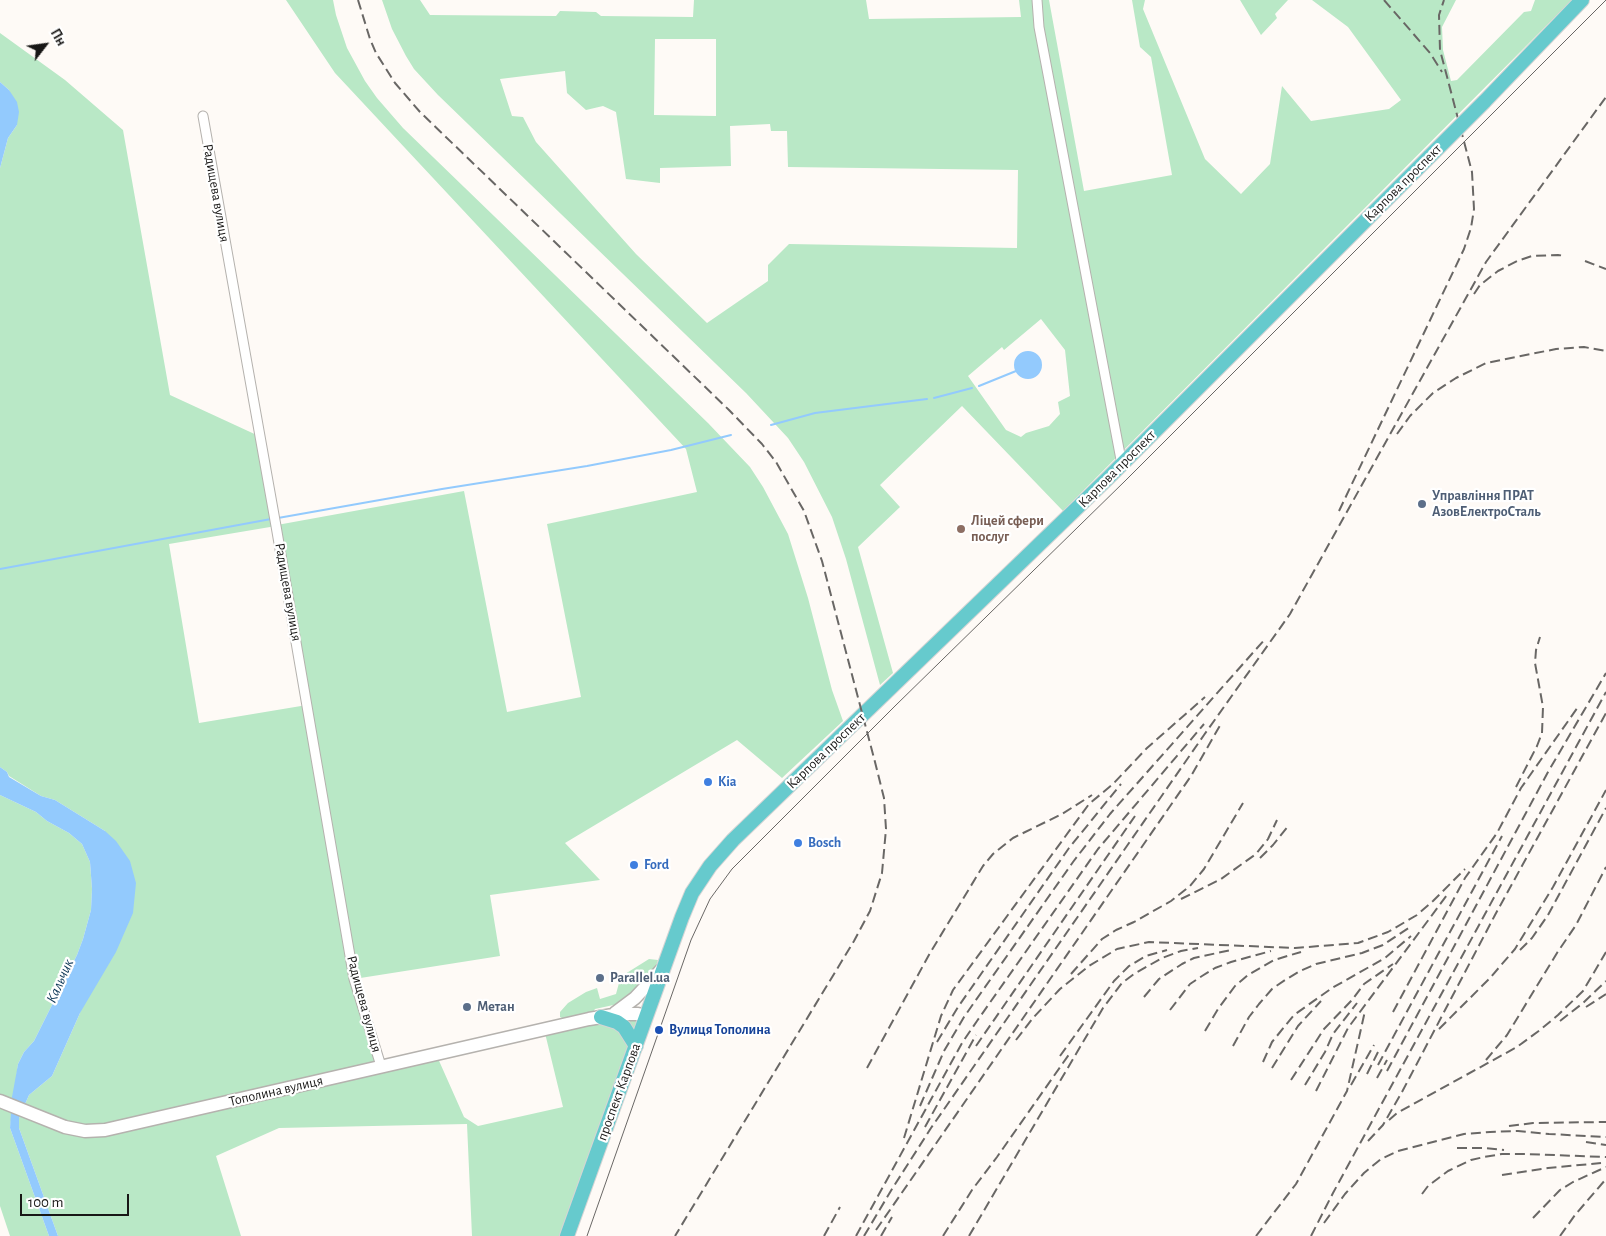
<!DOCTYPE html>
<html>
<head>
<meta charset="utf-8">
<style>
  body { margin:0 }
  #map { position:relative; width:1606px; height:1236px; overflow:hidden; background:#fefaf6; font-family:"Alegreya Sans",sans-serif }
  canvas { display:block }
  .north { position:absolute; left:20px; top:20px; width:50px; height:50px; -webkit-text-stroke:4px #fff; paint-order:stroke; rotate:60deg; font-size:14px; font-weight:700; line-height:20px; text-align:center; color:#181716 }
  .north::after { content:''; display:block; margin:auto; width:18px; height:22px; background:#181716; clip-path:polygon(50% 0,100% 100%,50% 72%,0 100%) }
  .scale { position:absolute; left:20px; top:1194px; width:109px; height:22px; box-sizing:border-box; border:2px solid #181716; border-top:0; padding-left:6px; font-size:15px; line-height:18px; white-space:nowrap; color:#181716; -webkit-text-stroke:4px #fff; paint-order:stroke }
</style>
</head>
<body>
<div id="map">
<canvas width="1606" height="1236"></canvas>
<div class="north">Пн</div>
<div class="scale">100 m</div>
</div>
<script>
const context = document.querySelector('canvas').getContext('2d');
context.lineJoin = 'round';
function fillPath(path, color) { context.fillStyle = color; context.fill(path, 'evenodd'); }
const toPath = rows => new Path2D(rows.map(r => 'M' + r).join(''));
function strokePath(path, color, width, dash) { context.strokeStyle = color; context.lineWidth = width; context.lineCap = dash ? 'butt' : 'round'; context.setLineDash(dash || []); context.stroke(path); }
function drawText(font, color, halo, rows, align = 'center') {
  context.font = font + ' "Alegreya Sans",sans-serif'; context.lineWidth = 4.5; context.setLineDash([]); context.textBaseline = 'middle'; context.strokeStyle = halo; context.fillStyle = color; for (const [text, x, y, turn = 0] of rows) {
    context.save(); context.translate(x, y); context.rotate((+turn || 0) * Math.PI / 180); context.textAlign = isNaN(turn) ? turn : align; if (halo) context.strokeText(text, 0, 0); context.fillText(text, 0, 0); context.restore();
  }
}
const green = toPath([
  [286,0,333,0,336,15,347,48,365,81,377,98,403,128,708,423,750,467,763,487,788,534,808,598,832,690,843,721,782,778,737,740,565,843,600,880,490,895,500,956,354,979,381,1066,436,1054,464,1117,478,1126,563,1107,544,1029,641,1010,562,1236,472,1236,467,1124,279,1128,216,1156,241,1236,58,1236,19,1128,19,1118,29,1095,52,1076,80,1013,105,831,55,800,41,796,9,776,7,772,0,767,0,168,8,138,17,125,9,90,0,82,0,33,65,80,123,130,170,395,261,437,277,525,464,491,507,712,581,697,547,524,697,492,686,449,335,73],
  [276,526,307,705,199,723,169,544],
  [382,0,420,0,430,15,556,16,560,11,596,12,601,16,693,17,694,0,866,0,869,19,1021,17,1019,0,1049,0,1084,191,1172,175,1151,57,1140,47,1132,0,1145,0,1143,9,1205,159,1241,194,1270,164,1282,86,1311,121,1389,109,1401,100,1348,27,1312,0,1456,0,1442,27,1443,50,1451,81,1457,80,1524,12,1531,11,1535,0,1572,0,1063,511,962,406,880,485,900,507,858,547,893,673,880,685,846,559,832,517,804,462,788,438,746,393,438,95,414,69,406,56,392,29],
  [655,39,716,39,716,116,654,115],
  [565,71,567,93,586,110,603,106,616,112,626,179,660,183,660,168,731,166,730,126,770,124,771,131,787,131,788,167,1018,170,1017,248,789,244,768,265,768,281,707,323,636,254,536,142,523,117,512,116,500,79],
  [1041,319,1065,350,1070,396,1058,402,1060,414,1049,426,1026,433,1021,437,1006,430,968,376,1002,347,1004,350],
  [1240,0,1288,0,1275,14,1277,18,1261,35],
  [0,795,36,812,47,821,69,833,82,844,90,862,92,889,91,910,83,939,77,955,34,1041,24,1052,18,1064,10,1128,49,1236,10,1236,0,1206],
  [649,959,658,960,654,972,644,984,618,1004,595,1009,593,1012,564,1019,560,1017,560,1012,568,1003,586,992,597,988,600,999,616,994,619,983,625,974]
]);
const water = toPath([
  [0,82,9,90,17,102,19,112,17,125,8,138,0,168],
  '1014 365a14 14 0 1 1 28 0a14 14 0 1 1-28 0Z',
  [0,767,7,772,9,777,41,796,55,800,105,831,116,841,130,861,136,883,133,913,116,952,80,1013,52,1076,29,1095,19,1118,19,1128,58,1236,49,1236,10,1128,12,1097,18,1064,24,1052,34,1041,77,955,83,939,91,910,92,889,90,862,82,844,69,833,47,821,36,812,0,795]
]);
const stream = toPath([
  [979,386,1016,371],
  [934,398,972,388],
  [771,425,815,413,927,399],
  [278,518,442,489,587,466,671,450,731,435],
  [0,569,271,519]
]);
const street = toPath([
  [1037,0,1039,27,1122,465],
  [203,116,276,526,354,979,381,1066]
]);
const secondary = toPath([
  [615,1013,635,998,662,969],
  [0,1101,65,1127,85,1131,105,1130,589,1019,619,1014,638,1014,646,1016]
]);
const primary = toPath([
  [1484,102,1582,0],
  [601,1017,617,1022,624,1027,636,1046],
  [567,1236,682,917,692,893,710,866,733,840,1108,478,1430,156]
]);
const tram = toPath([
  [587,1236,691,940,710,899,732,869,895,706,1125,481,1606,0]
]);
const rail = toPath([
  [358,0,370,39,376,53,395,83,420,112,729,410,762,444,776,462,804,511,822,561,875,762,884,798,886,829,882,873,870,911,854,941,675,1236],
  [1384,0,1430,53,1442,72],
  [1585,261,1606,269],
  [1474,294,1480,285,1498,271,1517,261,1532,256,1558,255,1566,256],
  [1397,434,1410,416,1433,393,1456,378,1486,363,1556,349,1584,347,1606,351],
  [1339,511,1464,249,1471,228,1474,209,1472,172,1440,50,1439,15,1444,0],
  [1516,787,1537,746,1542,733,1543,707,1535,663,1536,650,1540,637],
  [1260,858,1273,845,1289,825],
  [1181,899,1221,879,1256,854,1268,839,1277,820],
  [1520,950,1532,938,1548,915,1606,808],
  [1071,974,1102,939,1116,930,1134,922,1171,901,1190,886,1204,869,1243,803],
  [1144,997,1159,979,1182,964,1194,958,1231,950],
  [1586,1007,1606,994],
  [1170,1010,1190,984,1202,976,1215,968,1231,962,1271,951],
  [1393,1012,1465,878,1497,833,1521,788,1578,707],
  [1560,1021,1583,1003,1606,981],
  [1439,1029,1490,978,1515,949,1553,887,1606,790],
  [1205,1031,1218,1009,1235,986,1248,975,1274,960,1301,952],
  [1016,1040,1033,1018,1060,989,1089,966,1117,949,1149,942,1295,948,1358,943,1388,932,1417,915,1433,901,1465,869],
  [937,1042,958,1007,1069,848,1121,784],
  [976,1046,1135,816],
  [1233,1046,1249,1017,1259,1004,1272,989,1285,980,1300,971,1316,964,1362,953,1383,945,1410,927],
  [1060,1056,1114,981,1129,966,1146,956,1167,950],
  [1486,1060,1507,1035,1557,953,1576,925,1606,867],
  [1263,1062,1272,1042,1294,1015,1332,988,1385,958,1411,936],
  [1378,1065,1502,836],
  [867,1068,930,953,983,866,993,854,1013,838,1062,814,1092,795],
  [1272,1068,1298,1026,1321,1001],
  [1387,1071,1548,772,1606,673],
  [1367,1074,1378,1052],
  [1377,1078,1387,1060],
  [1291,1080,1324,1029,1352,1000,1364,984,1393,964],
  [1305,1085,1325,1052,1333,1034,1357,1003],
  [1351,1085,1374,1045],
  [1316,1091,1348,1028,1447,895],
  [920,1106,944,1051,964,1017,1073,862,1110,814,1266,638],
  [1389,1120,1397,1113,1517,1047,1540,1030,1558,1015,1583,991,1606,952],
  [1509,1126,1533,1123,1606,1122],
  [925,1127,976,1035],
  [904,1138,941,1016,953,990,1089,804,1113,784,1147,748,1205,697],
  [1368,1141,1383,1125,1402,1092,1495,915,1606,713],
  [1586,1142,1606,1145],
  [1457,1148,1484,1148,1504,1150],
  [1502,1175,1548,1168,1601,1163],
  [1422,1194,1428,1186,1448,1171,1471,1160,1484,1157,1502,1154,1525,1154,1606,1157],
  [1533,1218,1560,1190,1573,1182,1606,1167],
  [1324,1223,1345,1194,1364,1173,1381,1159,1398,1151,1464,1134,1490,1132,1518,1131,1549,1134,1606,1137],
  [876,1230,1191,776,1222,722],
  [824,1236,840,1207],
  [856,1236,962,1043,977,1021,1098,849,1204,724],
  [864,1236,892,1189,931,1128,1204,735,1290,614,1486,262,1606,97],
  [881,1236,892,1217],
  [943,1236,972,1190,997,1157,1070,1053],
  [969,1236,1103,1008,1122,983,1134,974,1162,958,1181,951,1198,948],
  [1256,1236,1296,1184,1347,1091,1365,1011],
  [1311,1236,1333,1193,1606,692],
  [1560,1236,1575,1215,1606,1179]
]);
const primaryBridge = toPath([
  [1430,156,1484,102]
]);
const markers = [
  [1422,504,5,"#5c6f8a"],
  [961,529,5,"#8d6e63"],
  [708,782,5,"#3f7fe0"],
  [798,843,5,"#3f7fe0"],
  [634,865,5,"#3f7fe0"],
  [600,978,5,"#5c6f8a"],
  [467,1007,5,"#5c6f8a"],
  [659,1030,5,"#1a4fb4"]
];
const streetNames = [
  ["Карпова проспект",1403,183,-45],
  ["Радищева вулиця",216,193,80],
  ["Карпова проспект",1117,469,-45],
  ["Радищева вулиця",288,592,80],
  ["Карпова проспект",826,751,-44],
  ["Радищева вулиця",364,1004,75],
  ["Тополина вулиця",276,1091,-13],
  ["проспект Карпова",619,1092,-70]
];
const serviceNames = [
  ["Управління ПРАТ",1432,496],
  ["АзовЕлектроСталь",1432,512],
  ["Parallel.ua",610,978],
  ["Метан",477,1007]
];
const educationNames = [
  ["Ліцей сфери",971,521],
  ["послуг",971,537]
];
const shopNames = [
  ["Kia",718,782],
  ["Bosch",808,843],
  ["Ford",644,865]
];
const transitNames = [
  ["Вулиця Тополина",669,1030]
];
const waterNames = [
  ["Кальчик",60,981,-66]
];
fillPath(green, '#b9e8c6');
fillPath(water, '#93cafd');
strokePath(stream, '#93cafd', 2);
strokePath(street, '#b5b2ae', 11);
strokePath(secondary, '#b5b2ae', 15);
strokePath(primary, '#d5d5d5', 16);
strokePath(street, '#fff', 9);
strokePath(secondary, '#fff', 12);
strokePath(primary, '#66cacd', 14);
strokePath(tram, '#696765', 1);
strokePath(rail, '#696765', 2, [10, 5]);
strokePath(primaryBridge, '#d5d5d5', 16, []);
strokePath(primaryBridge, '#66cacd', 14);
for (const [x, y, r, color] of markers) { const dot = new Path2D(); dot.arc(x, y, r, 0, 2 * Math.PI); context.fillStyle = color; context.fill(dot); strokePath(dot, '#fff', 2); }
drawText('14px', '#181716', '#fff', streetNames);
drawText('bold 14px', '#4e5e75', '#fff', serviceNames, 'left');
drawText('bold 14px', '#785e54', '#fff', educationNames, 'left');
drawText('bold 14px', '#366cbe', '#fff', shopNames, 'left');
drawText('bold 14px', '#164399', '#fff', transitNames, 'left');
drawText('italic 15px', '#0a3454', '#fff', waterNames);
</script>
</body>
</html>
